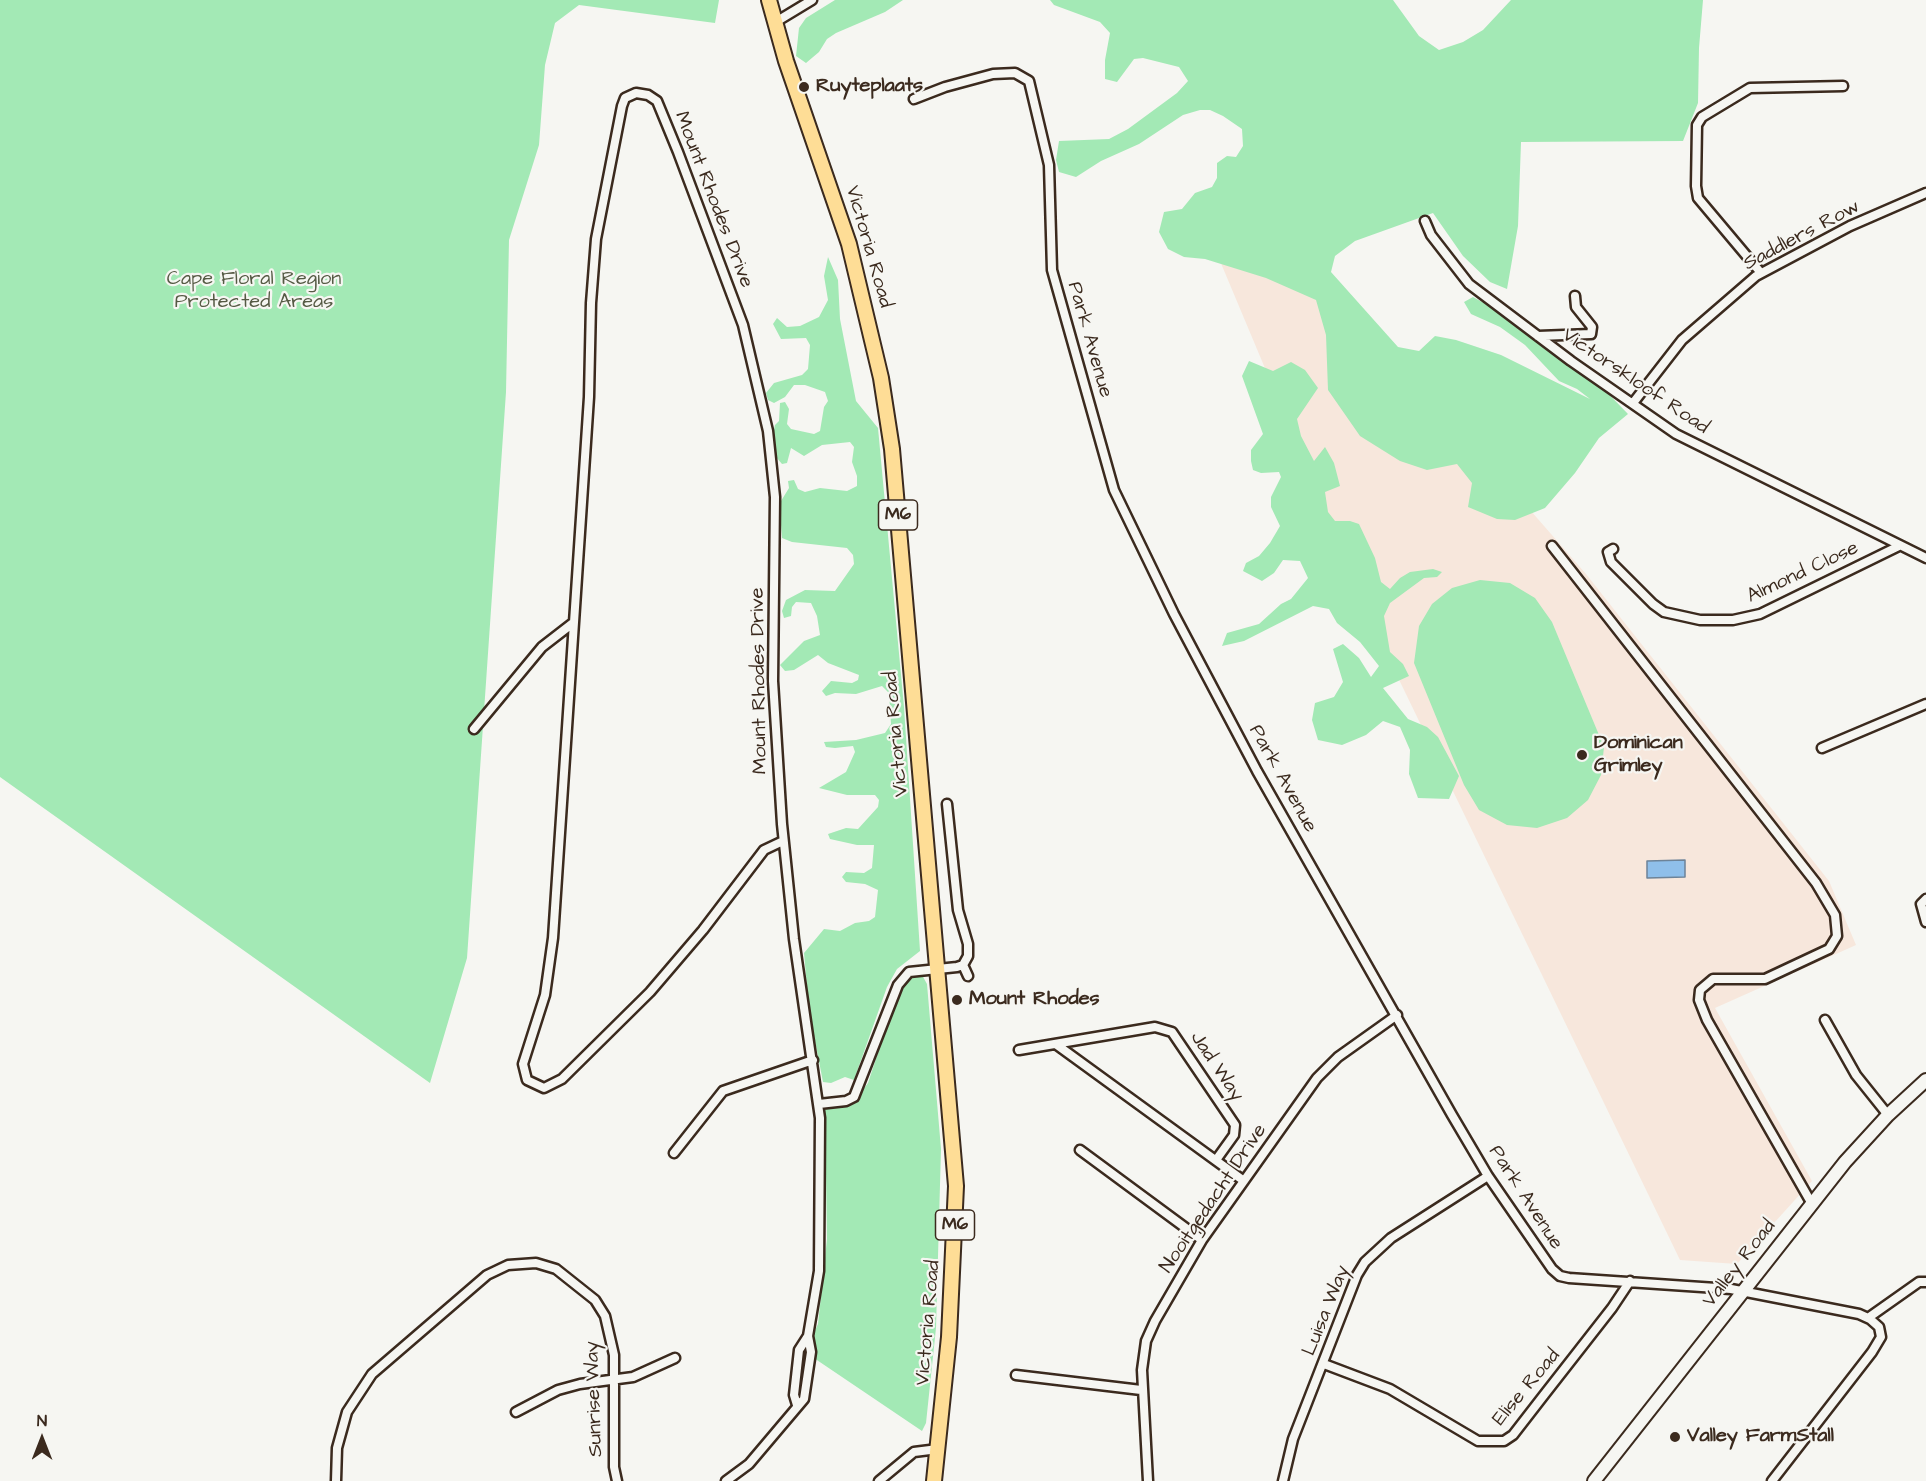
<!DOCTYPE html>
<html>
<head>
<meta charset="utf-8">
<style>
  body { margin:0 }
  #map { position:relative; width:1926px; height:1481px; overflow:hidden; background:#f6f6f2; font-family:"Architects Daughter",sans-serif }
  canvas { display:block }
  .north { position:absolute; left:12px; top:1409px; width:60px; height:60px; -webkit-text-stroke:4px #f6f6f2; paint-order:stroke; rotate:0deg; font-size:16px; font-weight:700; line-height:24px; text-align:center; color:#3b2a1e }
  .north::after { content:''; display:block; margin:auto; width:21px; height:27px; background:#3b2a1e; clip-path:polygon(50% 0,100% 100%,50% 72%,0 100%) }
</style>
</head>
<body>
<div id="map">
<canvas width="1926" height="1481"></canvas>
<div class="north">N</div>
</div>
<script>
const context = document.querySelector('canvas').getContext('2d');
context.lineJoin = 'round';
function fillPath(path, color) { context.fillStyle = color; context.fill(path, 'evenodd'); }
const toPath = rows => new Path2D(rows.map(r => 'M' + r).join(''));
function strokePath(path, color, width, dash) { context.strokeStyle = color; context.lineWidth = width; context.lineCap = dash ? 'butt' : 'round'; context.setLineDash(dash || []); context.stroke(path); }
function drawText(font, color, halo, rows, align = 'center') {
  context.font = font + ' "Architects Daughter",sans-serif'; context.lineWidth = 4.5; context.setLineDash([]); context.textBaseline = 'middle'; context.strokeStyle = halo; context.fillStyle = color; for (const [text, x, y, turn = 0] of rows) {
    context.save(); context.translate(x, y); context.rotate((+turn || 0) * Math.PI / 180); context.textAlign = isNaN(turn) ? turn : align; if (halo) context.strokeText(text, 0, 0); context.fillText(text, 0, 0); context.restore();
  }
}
const built = toPath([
  [1207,230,1330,281,1586,574,1829,881,1856,945,1715,1008,1812,1181,1737,1264,1680,1260,1374,628]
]);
const green = toPath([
  [0,0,719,0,715,23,579,5,555,23,545,65,539,145,509,240,506,392,467,958,430,1083,0,777],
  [835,0,903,0,885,12,836,33,827,39,819,52,806,63,796,56,799,28,806,18],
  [1050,0,1393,0,1419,36,1439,50,1463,42,1483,30,1511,0,1703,0,1699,48,1698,103,1683,141,1521,142,1518,226,1507,289,1490,282,1463,256,1433,213,1355,241,1335,256,1331,272,1398,347,1419,351,1435,336,1456,340,1501,355,1590,399,1577,389,1559,381,1525,345,1500,327,1471,314,1464,302,1473,297,1504,314,1546,347,1595,380,1628,414,1599,438,1575,473,1545,508,1515,520,1497,519,1468,507,1472,483,1457,464,1427,470,1400,461,1360,436,1328,390,1326,335,1316,300,1266,278,1205,259,1184,257,1168,249,1159,232,1164,212,1182,209,1195,193,1212,187,1217,178,1217,163,1227,156,1236,157,1243,146,1242,129,1223,116,1210,110,1200,110,1183,115,1139,144,1101,161,1076,177,1059,172,1056,160,1059,141,1109,139,1128,129,1177,93,1188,81,1179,67,1143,58,1134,59,1117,82,1105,79,1105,60,1110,33,1100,22,1054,5],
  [828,257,838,280,840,319,856,401,878,428,904,707,920,951,897,969,887,987,854,1080,845,1077,831,1083,823,1082,809,1010,804,953,824,929,840,931,855,923,869,921,875,917,878,890,865,884,846,882,842,877,846,872,864,873,872,868,874,845,857,845,830,839,828,834,846,828,858,829,878,807,879,800,875,795,847,795,819,788,846,772,855,752,853,746,835,748,826,747,824,742,856,740,885,733,891,724,889,693,882,686,856,694,835,693,826,696,822,691,831,681,852,683,858,680,859,675,828,663,818,655,794,670,785,671,780,665,804,641,820,635,817,616,811,603,796,602,792,607,791,616,784,618,782,611,786,600,805,590,835,591,854,564,853,555,847,548,792,542,782,538,780,512,781,501,789,488,788,481,794,480,798,489,805,492,820,488,847,491,857,486,857,476,852,462,854,447,850,442,822,445,804,456,791,448,787,463,782,464,776,457,772,439,775,425,779,421,780,403,785,402,789,409,787,424,791,429,814,434,820,431,824,407,828,401,825,392,805,385,794,385,785,397,774,403,768,400,766,393,774,383,802,375,808,369,810,345,806,338,781,339,773,324,777,318,787,327,800,326,819,317,828,300,824,276],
  [1249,361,1273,371,1291,362,1305,370,1318,388,1297,419,1301,436,1314,461,1325,447,1334,463,1340,486,1325,492,1328,512,1335,521,1350,521,1359,524,1375,558,1381,582,1390,589,1400,578,1410,572,1433,569,1442,572,1437,577,1424,578,1390,603,1384,616,1390,652,1403,664,1409,676,1383,688,1408,719,1427,727,1438,737,1459,776,1449,799,1418,798,1409,774,1410,750,1400,727,1383,721,1366,735,1342,745,1318,740,1312,720,1315,703,1334,697,1343,682,1333,649,1343,644,1359,658,1371,677,1379,666,1360,642,1337,623,1329,609,1313,606,1244,641,1222,646,1227,633,1259,624,1281,604,1291,599,1308,578,1300,561,1283,560,1274,573,1262,581,1243,571,1246,563,1259,556,1270,543,1280,526,1271,507,1271,497,1281,477,1279,472,1261,473,1253,470,1251,461,1251,450,1263,434,1242,376],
  [1480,580,1510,583,1535,598,1552,622,1604,747,1601,775,1588,800,1567,818,1537,828,1507,825,1479,810,1464,785,1414,663,1419,626,1432,604,1452,588],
  [916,974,922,975,927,984,941,1149,936,1328,926,1423,922,1431,805,1352,818,1324,827,1239,825,1109,853,1103,868,1083,899,989,909,976]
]);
const water = toPath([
  [1685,860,1685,877,1647,878,1647,861,1685,860]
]);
const street = toPath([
  [774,23,812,0],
  [914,99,945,87,993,74,1015,73,1029,81,1049,165,1052,270,1114,490,1174,614,1257,771,1452,1115,1488,1176,1552,1269,1560,1276,1569,1278,1731,1289,1859,1314,1870,1319,1879,1327,1881,1337,1872,1352,1772,1481],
  [1425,221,1431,235,1469,284,1571,361,1676,434,1926,558],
  [1761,273,1698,198,1696,186,1697,125,1702,117,1750,88,1843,86],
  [1538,336,1591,334,1592,327,1576,307,1575,296],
  [1633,403,1682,340,1756,276,1850,226,1926,193],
  [1552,546,1816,883,1835,915,1837,936,1829,949,1765,979,1713,979,1700,990,1699,1000,1707,1020,1812,1204],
  [1613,549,1608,552,1611,562,1653,604,1664,612,1700,620,1733,620,1760,614,1899,546],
  [474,729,542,647,573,623],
  [1822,748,1926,704],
  [1926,899,1921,904,1926,922],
  [963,965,968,976],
  [1825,1020,1856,1075,1888,1115],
  [1057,1045,1244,1181],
  [1019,1050,1155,1027,1172,1032,1235,1125,1234,1135,1216,1160],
  [819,1104,846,1101,854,1097,898,985,909,972,957,967,963,965,968,956,968,944,958,910,947,804],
  [1080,1150,1202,1240],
  [674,1153,723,1091,813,1060],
  [1868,1318,1919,1282,1926,1282],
  [1324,1364,1390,1389,1478,1441,1504,1441,1513,1435,1544,1395,1612,1308,1630,1281],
  [1016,1375,1141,1390],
  [797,1405,794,1395,799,1350,808,1336],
  [516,1412,558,1390,580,1384,633,1377,675,1358],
  [336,1481,337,1448,347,1412,372,1374,487,1275,508,1265,536,1263,556,1269,595,1300,605,1316,614,1355,614,1467,617,1481],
  [726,1481,749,1464,804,1399,811,1352,808,1336,819,1271,820,1118,794,939,782,824,773,681,775,497,768,431,743,325,678,152,657,101,648,95,636,93,625,98,622,106,596,239,591,303,589,397,553,938,545,995,523,1064,527,1080,544,1088,562,1079,650,992,703,930,764,850,783,841],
  [879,1481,914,1452,938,1449],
  [1148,1481,1142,1370,1146,1341,1155,1321,1202,1240,1317,1078,1338,1057,1397,1015],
  [1283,1481,1293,1439,1357,1275,1365,1262,1391,1238,1488,1176]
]);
const secondary = toPath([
  [1594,1481,1845,1162,1888,1115,1926,1080]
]);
const primary = toPath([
  [769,0,786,61,849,244,881,378,892,449,956,1186,949,1337,934,1481]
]);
const markers = [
  [804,87,6,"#3b2a1e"],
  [1582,755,6,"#3b2a1e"],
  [957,1000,6,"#3b2a1e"],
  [1675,1437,6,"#3b2a1e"]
];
const shields = [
  [898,515,39],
  [955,1225,39]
];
const shieldNames = [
  ["M6",898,515],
  ["M6",955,1225]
];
const poiNames = [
  ["Ruyteplaats",816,87],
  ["Dominican",1594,744],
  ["Grimley",1594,767],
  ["Mount Rhodes",969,1000],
  ["Valley FarmStall",1687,1437]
];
const streetNames = [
  ["Mount Rhodes Drive",713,200,69],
  ["Saddlers Row",1802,236,-28],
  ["Victoria Road",868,247,74],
  ["Park Avenue",1089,340,74],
  ["Victorskloof Road",1635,382,34],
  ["Almond Close",1803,573,-25],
  ["Mount Rhodes Drive",760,681,-91],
  ["Victoria Road",897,734,-95],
  ["Park Avenue",1282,779,61],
  ["Jad Way",1216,1067,56],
  ["Park Avenue",1525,1198,57],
  ["Nooitgedacht Drive",1214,1199,-56],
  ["Valley Road",1740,1264,-52],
  ["Luisa Way",1327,1311,-68],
  ["Victoria Road",929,1323,-85],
  ["Elise Road",1527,1388,-50],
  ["Sunrise Way",595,1399,-92]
];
const parkNames = [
  ["Cape Floral Region",254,280],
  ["Protected Areas",254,303]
];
fillPath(built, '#f7e7dc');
fillPath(green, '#a3e9b5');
fillPath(water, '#8fbfea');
strokePath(water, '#6d8398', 1.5);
strokePath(street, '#3b2a1e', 13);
strokePath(secondary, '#3b2a1e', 16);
strokePath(primary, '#3b2a1e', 18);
strokePath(street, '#f6f6f2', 8);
strokePath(secondary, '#f6f6f2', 12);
strokePath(primary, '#fedd96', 14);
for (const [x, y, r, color] of markers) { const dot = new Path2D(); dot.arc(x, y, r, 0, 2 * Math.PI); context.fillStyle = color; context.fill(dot); strokePath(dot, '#f6f6f2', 2); }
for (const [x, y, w] of shields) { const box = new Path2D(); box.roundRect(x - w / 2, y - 15, w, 30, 4.5); context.fillStyle = '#f6f6f2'; context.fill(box); strokePath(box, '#3b2a1e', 1.5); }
drawText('bold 18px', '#3b2a1e', null, shieldNames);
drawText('bold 20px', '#3b2a1e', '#f6f6f2', poiNames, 'left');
drawText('20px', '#3b2a1e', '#f6f6f2', streetNames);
drawText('20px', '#555a44', '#f6f6f2', parkNames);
</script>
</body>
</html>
